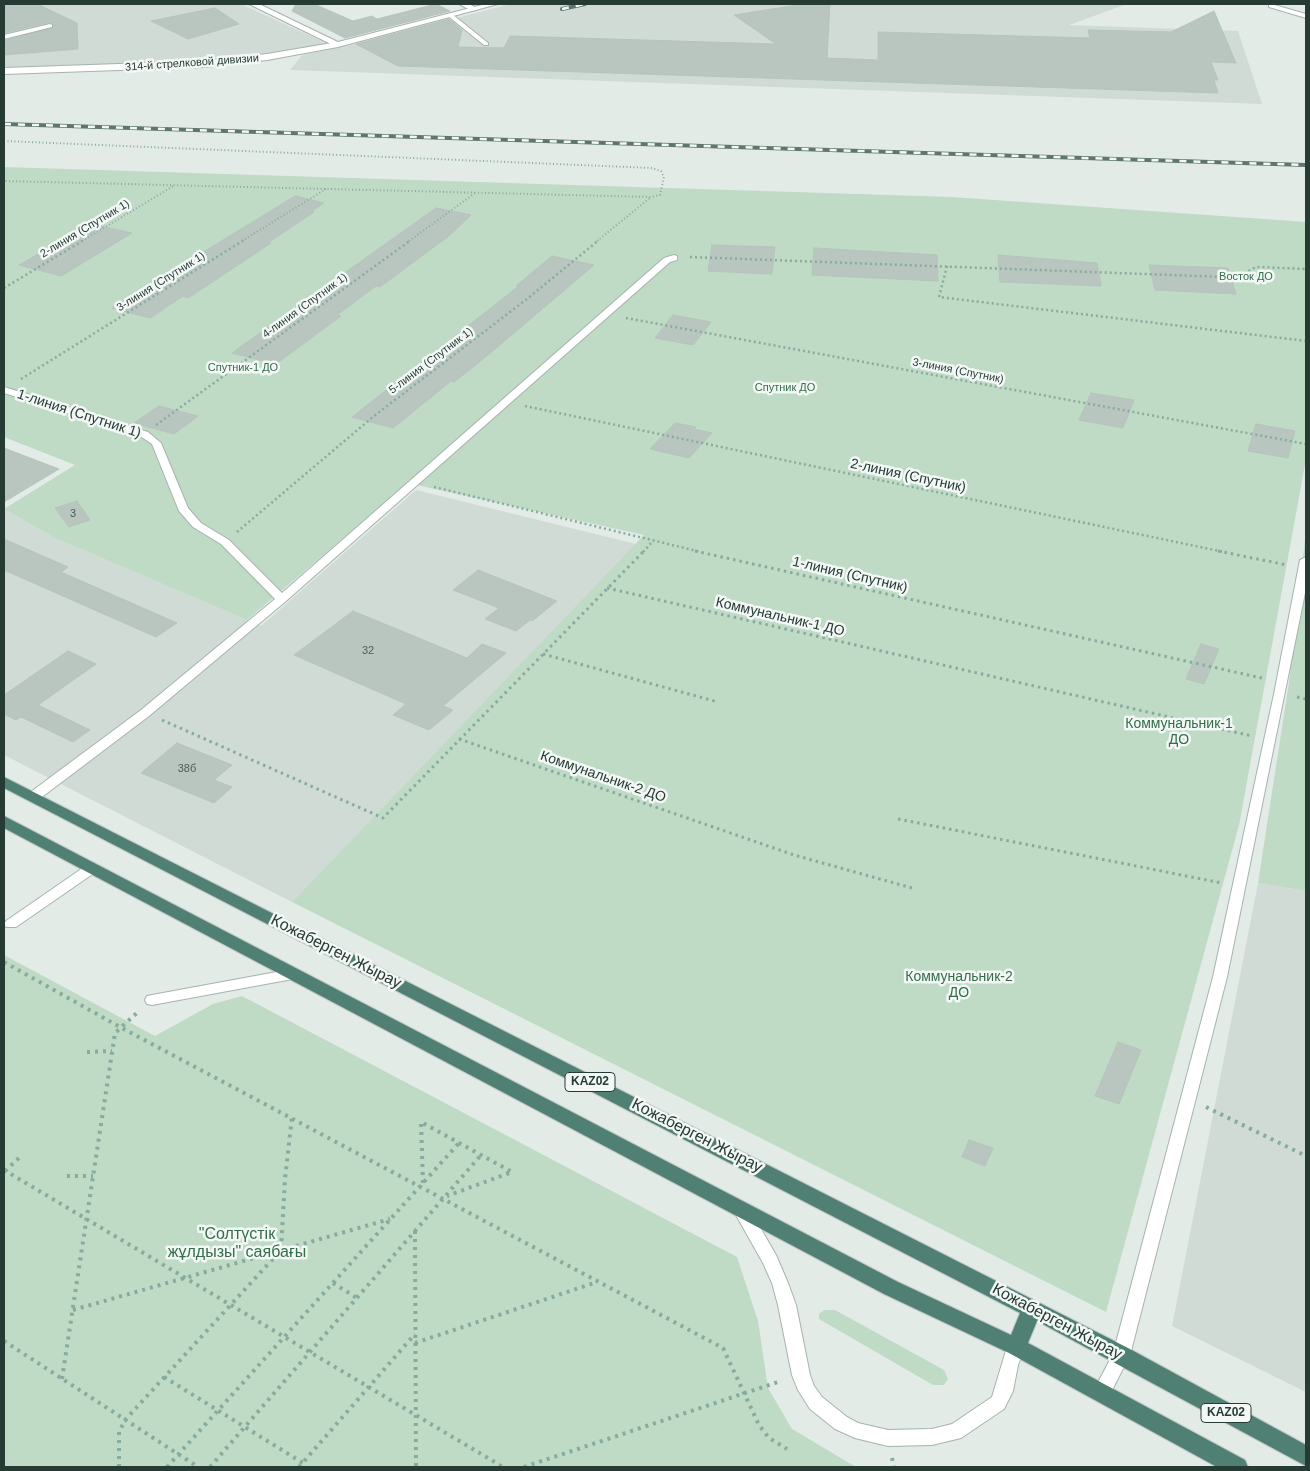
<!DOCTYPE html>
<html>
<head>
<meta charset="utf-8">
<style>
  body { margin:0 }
  #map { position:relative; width:1310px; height:1471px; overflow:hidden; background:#e3ebe7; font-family:Arial,sans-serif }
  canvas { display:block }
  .frame { position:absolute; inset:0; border:5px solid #253b34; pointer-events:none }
</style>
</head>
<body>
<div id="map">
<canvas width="1310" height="1471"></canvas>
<div class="frame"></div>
</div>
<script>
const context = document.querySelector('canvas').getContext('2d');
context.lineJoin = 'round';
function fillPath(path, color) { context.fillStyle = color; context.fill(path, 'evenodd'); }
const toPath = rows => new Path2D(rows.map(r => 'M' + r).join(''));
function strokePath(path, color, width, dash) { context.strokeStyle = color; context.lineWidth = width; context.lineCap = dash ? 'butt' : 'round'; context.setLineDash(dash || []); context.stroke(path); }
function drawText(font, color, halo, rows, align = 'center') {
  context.font = font + ' Arial,sans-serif'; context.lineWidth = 5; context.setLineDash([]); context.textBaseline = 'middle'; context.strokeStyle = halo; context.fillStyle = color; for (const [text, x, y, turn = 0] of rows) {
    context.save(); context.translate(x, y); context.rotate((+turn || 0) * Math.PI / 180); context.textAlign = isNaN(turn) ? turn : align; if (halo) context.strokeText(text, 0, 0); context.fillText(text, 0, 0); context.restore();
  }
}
const built = toPath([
  [4,4,241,4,326,43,301,49,205,61,4,69],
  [511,4,1127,4,1069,25,1238,31,1262,104,290,70,302,55,351,45],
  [416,490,636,544,292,902,4,755,4,509,55,538,261,626],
  [1258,883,1306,891,1306,1392,1172,1326]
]);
const green = toPath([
  [4,167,952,197,1306,222,1306,459,1239,825,1106,1312,292,902,644,535,408,483,247,620,55,538,4,509,75,465,4,437],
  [1306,531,1306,891,1258,883,1289,682],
  [4,955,155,1036,213,1004,242,996,737,1257,758,1321,768,1388,792,1429,856,1467,4,1467],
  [824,1310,835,1310,944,1370,948,1379,944,1385,933,1385,819,1319,819,1314]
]);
const building = toPath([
  [4,4,37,4,77,23,78,49,4,55,4,41,54,27,53,23,50,22,4,33,4,4],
  [296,4,314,4,353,21,372,16,377,19,436,4,450,11,345,38,292,11,296,4],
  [805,4,830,4,827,58,878,60,878,32,1090,38,1088,30,1171,32,1214,11,1236,63,1211,62,1218,80,1214,80,1218,93,398,66,356,44,449,19,462,30,458,47,504,48,510,36,776,44,734,15,805,4],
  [215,8,239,24,188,39,151,21,215,8],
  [295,196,324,203,312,211,314,212,269,242,271,243,188,298,183,296,150,318,112,308,295,196],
  [436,208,471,215,450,235,380,287,376,286,337,315,341,316,276,364,232,353,436,208],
  [91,224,132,233,61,276,19,265,91,224],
  [712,245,775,247,772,274,708,271,712,245],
  [814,248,937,255,938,281,812,275,814,248],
  [998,255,1097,263,1101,286,1000,282,998,255],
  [552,256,594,265,488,355,454,382,451,381,393,428,352,417,519,286,516,286,552,256],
  [1149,265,1228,268,1236,294,1155,290,1149,265],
  [673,315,711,322,693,345,655,338,673,315],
  [1091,393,1134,400,1123,428,1079,420,1091,393],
  [159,406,198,416,174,434,134,423,159,406],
  [675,423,696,427,694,429,712,433,689,458,650,449,675,423],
  [1256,424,1295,431,1288,458,1248,451,1256,424],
  [4,448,59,469,4,502,4,448],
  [77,501,90,520,69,527,55,508,77,501],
  [4,539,68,567,61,572,177,623,156,637,4,570,4,539],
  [478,570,557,601,532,621,530,620,516,631,485,619,499,608,453,590,478,570],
  [353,611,467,658,482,644,506,653,443,706,453,710,429,730,393,715,406,704,294,655,353,611],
  [1201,644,1219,649,1204,684,1186,679,1201,644],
  [68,651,96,664,38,705,90,730,73,742,21,717,16,720,4,714,4,695,68,651],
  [177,743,232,765,214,780,232,787,214,803,141,773,177,743],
  [1118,1042,1141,1050,1119,1104,1095,1096,1118,1042],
  [969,1140,993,1148,985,1166,962,1157,969,1140]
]);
const pathFar3 = toPath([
  [4,141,652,168,661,171,664,177,660,195,651,197,4,181],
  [82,241,175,185],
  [242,241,326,189],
  [409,241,475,193],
  [597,241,651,197]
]);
const pathFar2 = toPath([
  [690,257,1224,277,1241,275,1256,267,1306,269],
  [947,266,939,297,1306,341],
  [4,288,84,240],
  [626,318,1306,444],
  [21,379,244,240],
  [525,406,1224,552],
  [156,425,411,240],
  [434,487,701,552],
  [237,532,374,416,527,299,599,240],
  [643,552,653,541]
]);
const pathFar1 = toPath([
  [695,551,1266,679],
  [1218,551,1287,565],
  [607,588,1252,736],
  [543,654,718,702],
  [1297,697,1306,699],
  [162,720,383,818,644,551],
  [459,739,794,855,912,888],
  [898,819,1222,883]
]);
const path = toPath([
  [4,962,120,1027,723,1348,759,1425,769,1438,787,1449],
  [87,1052,112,1051],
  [1206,1107,1306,1156],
  [4,1170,503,1467],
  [5,1171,19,1158],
  [67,1176,93,1176],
  [423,1183,421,1122,512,1172,447,1196],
  [415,1231,416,1467],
  [333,1283,357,1298],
  [73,1310,390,1219],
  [4,1341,198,1467],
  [415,1343,597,1282],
  [164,1377,303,1463],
  [62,1379,115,1033,139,1011],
  [892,1458,894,1467],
  [119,1467,119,1432,125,1420,281,1250,285,1179,292,1117],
  [167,1467,459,1143],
  [210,1467,481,1155],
  [299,1467,415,1334],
  [524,1467,781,1381]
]);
const service = toPath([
  [1271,4,1306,14,1306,18,1269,7,1269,5,1271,4],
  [448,14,452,14,488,43,488,45,484,45,448,16,448,14],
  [50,24,52,25,52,27,4,39,4,35,50,24],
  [674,255,677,256,677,260,670,262,286,601,149,716,38,800,28,800,27,797,28,794,141,710,275,599,221,544,193,527,179,511,152,444,140,436,4,393,4,387,148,432,161,443,188,508,201,523,229,540,282,593,664,258,674,255],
  [1306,557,1306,588,1227,977,1130,1355,1108,1398,1102,1400,1096,1398,1093,1392,1113,1354,1213,977,1274,694,1300,560,1306,557],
  [92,863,97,865,99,868,97,871,16,927,6,927,4,924,6,921,87,865,92,863],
  [293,969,298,970,300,974,298,978,152,1005,147,1004,145,1000,147,996,152,995,293,969],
  [740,1201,746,1203,776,1255,788,1283,796,1305,810,1375,814,1386,822,1397,847,1417,858,1423,888,1430,932,1429,952,1424,992,1397,1007,1347,1010,1342,1016,1339,1022,1342,1025,1347,1018,1365,1013,1391,1004,1409,961,1438,932,1445,888,1446,855,1438,835,1429,810,1409,798,1390,792,1375,778,1305,772,1283,763,1263,732,1208,734,1203,740,1201]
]);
const minor = toPath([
  [249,4,259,4,342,44,335,46,249,4],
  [459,4,469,4,479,9,472,11,459,4]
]);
const tertiary = toPath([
  [486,4,498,4,338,47,267,60,205,67,4,74,4,68,205,61,267,54,338,42,486,4]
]);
const trunk = toPath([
  [4,777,1128,1348,1306,1445,1306,1466,1037,1321,1028,1343,1245,1460,1248,1467,1217,1467,1009,1353,884,1294,4,828,4,816,898,1282,1011,1335,1020,1313,4,788,4,777]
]);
const rail = toPath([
  [562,9,585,4],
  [4,124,1306,165]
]);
const farStreetnames = [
  ["314-й стрелковой дивизии",192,63,-4],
  ["2-линия (Спутник 1)",85,229,-31],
  ["3-линия (Спутник 1)",161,282,-32],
  ["4-линия (Спутник 1)",305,306,-36],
  ["5-линия (Спутник 1)",431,361,-37],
  ["3-линия (Спутник)",958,371,11]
];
const farParknames = [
  ["Восток ДО",1246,277],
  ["Спутник-1 ДО",243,368],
  ["Спутник ДО",785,388]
];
const numberNames = [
  ["3",73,514],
  ["32",368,651],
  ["38б",187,769]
];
const shields = [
  [590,1082,50],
  [1226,1413,50]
];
const shieldNames = [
  ["KAZ02",590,1082],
  ["KAZ02",1226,1413]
];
const streetNames = [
  ["1-линия (Спутник 1)",79,414,18],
  ["2-линия (Спутник)",908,476,12],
  ["1-линия (Спутник)",850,575,13],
  ["Коммунальник-1 ДО",780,617,13],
  ["Коммунальник-2 ДО",603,777,19]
];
const parkNames = [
  ["Коммунальник-1",1179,724],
  ["ДО",1179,740],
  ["Коммунальник-2",959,977],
  ["ДО",959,993]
];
const nearStreetnames = [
  ["Кожаберген Жырау",336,952,27],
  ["Кожаберген Жырау",697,1136,27],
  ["Кожаберген Жырау",1057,1322,28]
];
const nearParknames = [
  ["\"Солтүстік",237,1235],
  ["жұлдызы\" саябағы",237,1253]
];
fillPath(built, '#d1dbd6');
fillPath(green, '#bfdac5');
fillPath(building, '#b9c6c0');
strokePath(building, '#b6c4be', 1);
strokePath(service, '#a6b3ae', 2);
strokePath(minor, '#a6b3ae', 2);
strokePath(tertiary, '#a6b3ae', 2);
strokePath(trunk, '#c2c8c6', 2);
strokePath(pathFar3, '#87ab9f', 2, [1, 2.5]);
strokePath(pathFar2, '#87ab9f', 2.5, [2, 3]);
strokePath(pathFar1, '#87ab9f', 3, [2.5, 4]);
strokePath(path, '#87ab9f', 4, [3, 5]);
fillPath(service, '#fff');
fillPath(minor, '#fff');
fillPath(tertiary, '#fff');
fillPath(trunk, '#508074');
strokePath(rail, '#5f766f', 4);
strokePath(rail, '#f3f8f6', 2.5, [7]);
drawText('11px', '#253b34', '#f3f8f6', farStreetnames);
drawText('11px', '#346d48', '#f3f8f6', farParknames);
drawText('11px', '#4a5e57', null, numberNames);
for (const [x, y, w] of shields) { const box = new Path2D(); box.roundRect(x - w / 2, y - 9.5, w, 19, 4); context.fillStyle = '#f3f8f6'; context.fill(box); strokePath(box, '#253b34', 1); }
drawText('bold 12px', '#253b34', null, shieldNames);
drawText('14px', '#253b34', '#f3f8f6', streetNames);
drawText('14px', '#346d48', '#f3f8f6', parkNames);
drawText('16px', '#253b34', '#f3f8f6', nearStreetnames);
drawText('16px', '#346d48', '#f3f8f6', nearParknames);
</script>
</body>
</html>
